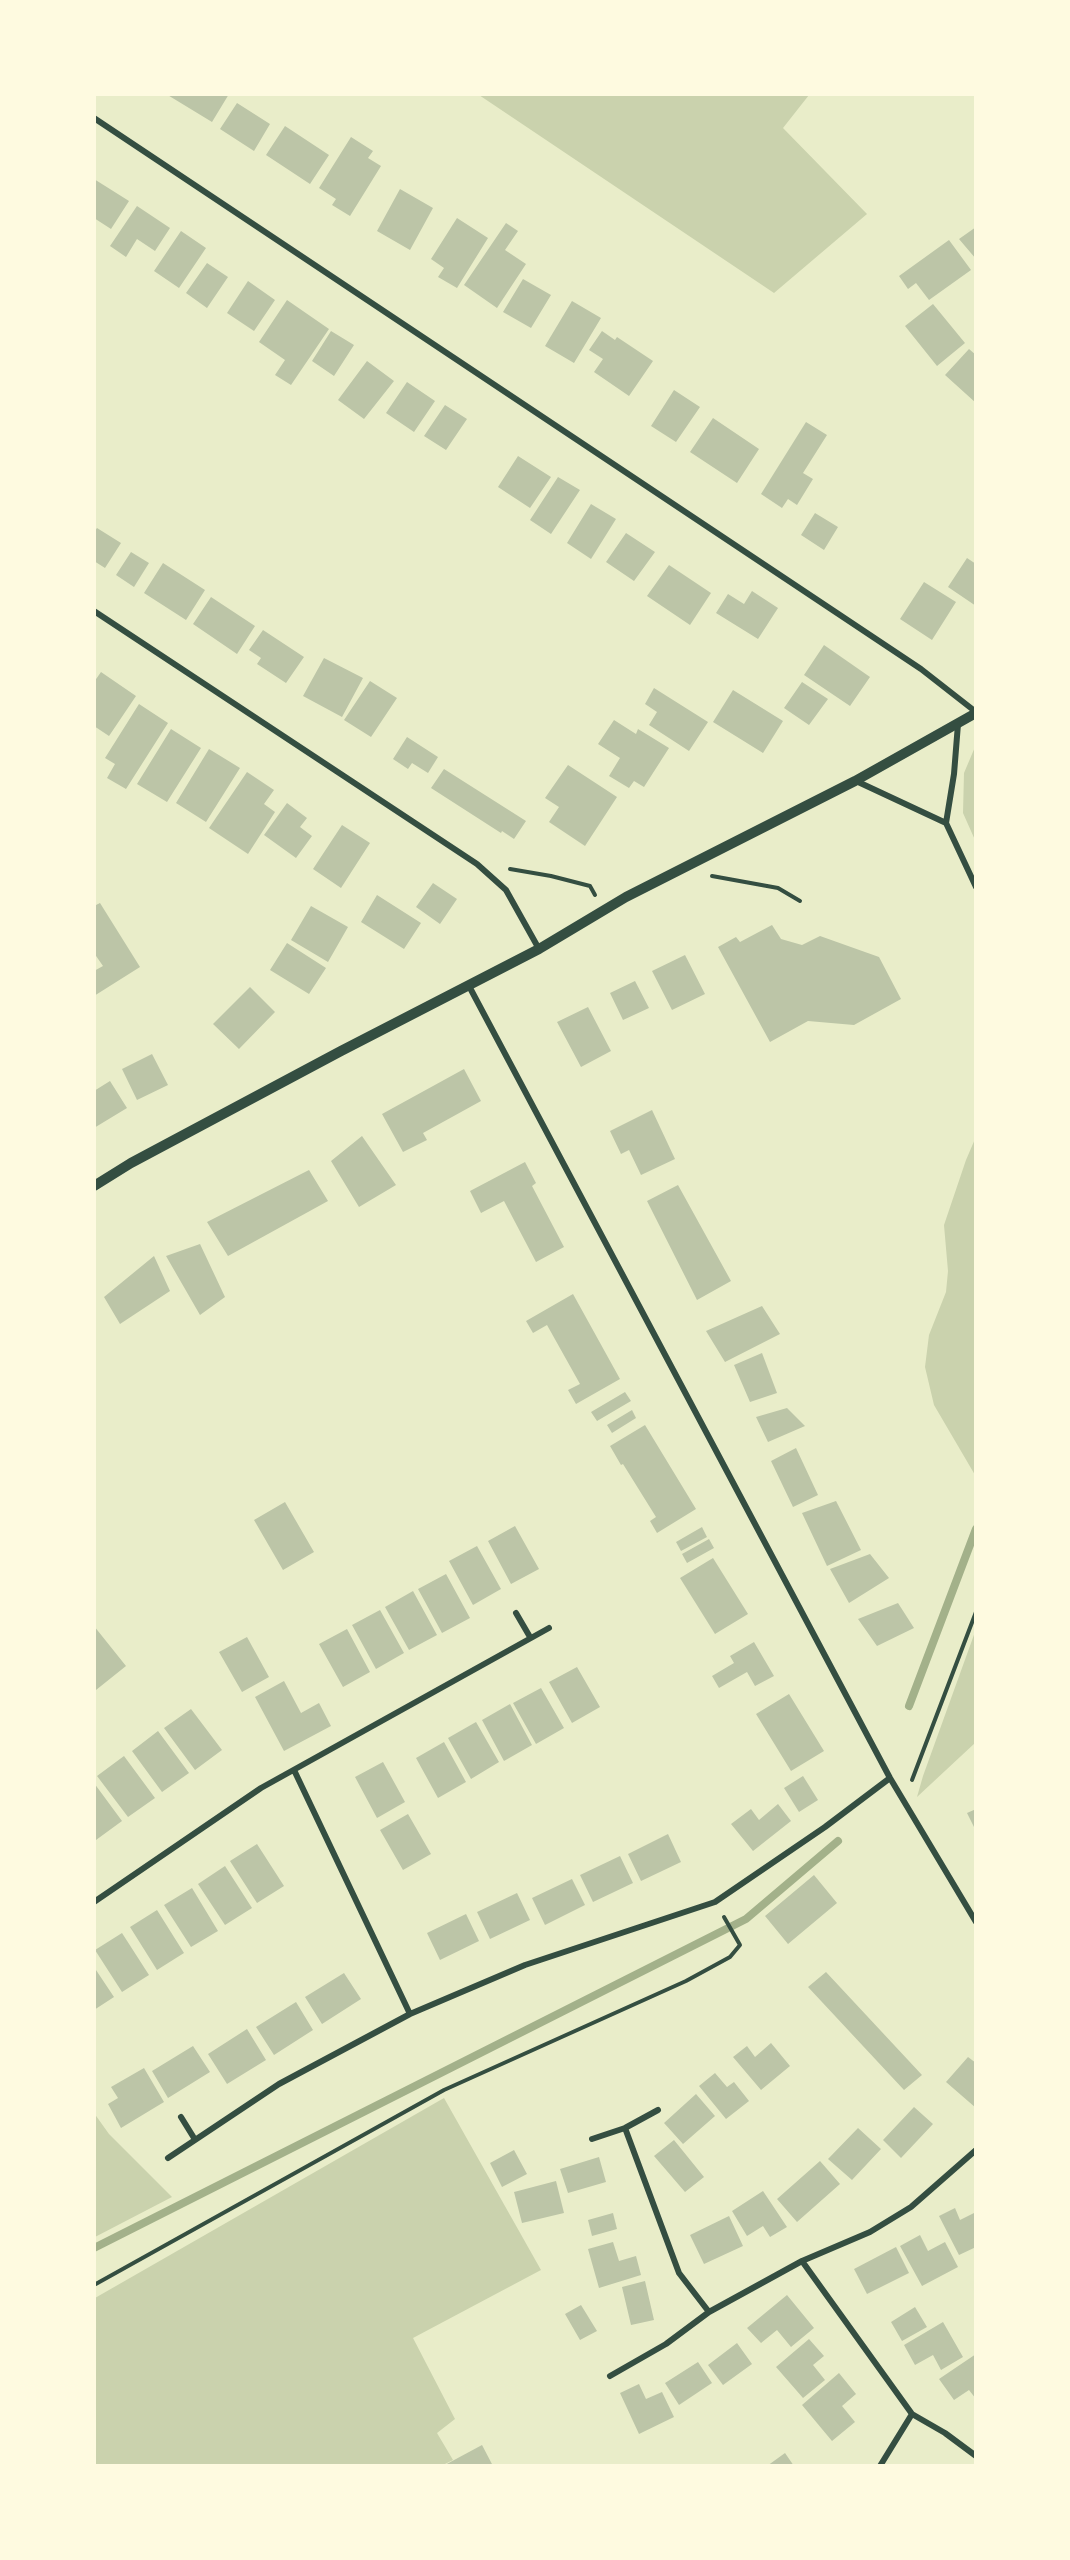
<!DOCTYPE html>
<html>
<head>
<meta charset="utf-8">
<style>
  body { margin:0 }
  #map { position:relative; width:1070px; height:2560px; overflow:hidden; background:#e9edc9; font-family:Montserrat,sans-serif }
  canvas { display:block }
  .frame { position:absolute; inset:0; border:96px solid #fefae0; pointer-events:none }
</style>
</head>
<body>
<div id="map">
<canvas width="1070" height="2560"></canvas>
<div class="frame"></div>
</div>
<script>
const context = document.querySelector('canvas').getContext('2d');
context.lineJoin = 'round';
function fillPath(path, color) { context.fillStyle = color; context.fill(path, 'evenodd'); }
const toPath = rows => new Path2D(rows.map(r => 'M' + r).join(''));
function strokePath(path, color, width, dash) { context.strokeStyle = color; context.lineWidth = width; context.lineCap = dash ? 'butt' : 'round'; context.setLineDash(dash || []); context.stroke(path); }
const green = toPath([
  [479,95,809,95,783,128,867,214,774,293],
  [975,747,975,840,963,813,964,773],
  [975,1139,975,1475,934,1405,925,1367,929,1335,946,1292,948,1271,944,1225,966,1160],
  [975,1632,975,1743,917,1797,923,1776],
  [444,2098,541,2270,413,2338,455,2419,437,2433,453,2460,441,2466,95,2465,95,2298],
  [94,2113,109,2134,172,2197,95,2237]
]);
const stream = toPath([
  [909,1706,976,1529],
  [94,2248,746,1919,838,1841]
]);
const building = toPath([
  [166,94,229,94,212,122],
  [237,103,270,124,254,151,220,129],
  [285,126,329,155,310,184,266,155],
  [351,137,373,151,368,158,381,166,350,216,332,205,336,199,319,188],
  [94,179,129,201,111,229,94,218],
  [400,189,433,208,410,250,377,231],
  [137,206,170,228,155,251,137,239,126,257,110,246],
  [457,218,488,238,457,288,438,277,444,268,431,259],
  [506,223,518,231,505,250,526,264,497,308,464,285],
  [976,227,976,259,959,239],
  [181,231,206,248,179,288,154,271],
  [949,240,971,270,929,300,916,283,908,289,899,276],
  [207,263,228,277,207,308,186,293],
  [523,279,551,295,531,328,503,312],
  [248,281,275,300,254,331,227,313],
  [287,300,329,329,291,385,275,375,285,360,259,342],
  [572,301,601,318,574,363,545,346],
  [933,304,965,343,937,366,905,326],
  [331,331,354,345,334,376,312,361],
  [602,331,615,340,617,337,653,361,629,396,594,372,603,359,589,350],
  [969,349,976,355,976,403,945,375],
  [367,361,394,381,364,419,338,400],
  [407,382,435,401,414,432,386,413],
  [674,390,700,407,676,442,651,426],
  [445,405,467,419,446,450,424,436],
  [713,418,759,449,737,483,690,452],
  [806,422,827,435,803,473,813,479,797,505,788,499,782,508,761,494],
  [518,456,551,477,530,508,498,487],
  [558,477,580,490,551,534,530,520],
  [591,504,616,519,591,559,567,543],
  [815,513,838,527,824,550,801,535],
  [97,528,121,543,105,568,94,561,94,532],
  [626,533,655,552,634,581,606,562],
  [131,552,149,563,134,587,116,575],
  [967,558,976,564,976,606,948,587],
  [163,563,205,590,186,620,144,593],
  [669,565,711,593,690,625,647,596],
  [924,582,956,602,932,640,900,619],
  [752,591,778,608,758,639,716,613,728,594,744,604],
  [211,597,255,626,237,654,193,624],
  [263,630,304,657,286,683,257,664,261,658,249,650],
  [824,645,870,677,850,706,804,675],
  [324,658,363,678,342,717,303,696],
  [101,672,136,696,109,736,94,726,94,682],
  [370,681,397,698,371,737,344,720],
  [802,682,828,699,809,725,784,708],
  [654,688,708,722,689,751,649,725,657,712,645,704],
  [733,690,783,721,763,753,713,722],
  [139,704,168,723,126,789,107,778,115,764,105,758],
  [614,720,636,734,638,729,669,748,644,787,634,781,629,788,609,776,620,758,598,744],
  [171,729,201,748,167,802,137,784],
  [407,737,438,757,428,773,412,763,408,769,393,759],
  [209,749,240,768,206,822,176,803],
  [568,765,617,797,585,846,549,822,559,807,545,798],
  [444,769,526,821,514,839,502,831,501,833,431,788],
  [247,772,274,790,264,804,275,812,248,854,209,828],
  [287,803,307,818,300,827,312,836,296,858,264,835],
  [342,825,370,843,341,888,313,869],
  [433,883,457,899,440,924,416,907],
  [377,895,421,923,404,949,361,922],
  [100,903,140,967,94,996,94,971,103,966,94,953,94,906],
  [311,906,348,927,328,962,291,940],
  [772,925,781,939,802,945,820,936,879,957,901,999,854,1025,808,1021,770,1042,718,947,736,937,740,942],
  [287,943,326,968,309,994,270,970],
  [685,955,705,994,672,1010,652,971],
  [635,981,649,1008,623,1020,610,993],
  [250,987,275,1012,239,1049,213,1024],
  [588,1007,611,1051,581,1067,557,1022],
  [152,1054,168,1085,137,1100,122,1069],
  [464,1069,481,1101,423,1133,427,1140,403,1152,382,1114],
  [110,1081,127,1108,94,1128,94,1091],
  [652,1110,675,1159,641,1175,629,1150,621,1154,610,1131],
  [362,1136,396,1185,359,1207,331,1161],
  [525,1162,536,1183,532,1186,564,1247,536,1262,504,1201,481,1213,470,1191],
  [309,1170,328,1201,228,1256,207,1222],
  [678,1185,731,1281,697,1300,647,1201],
  [200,1244,225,1297,200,1315,166,1256],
  [154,1256,170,1291,120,1324,104,1297],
  [573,1294,620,1379,576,1404,568,1390,580,1384,547,1325,533,1333,526,1321],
  [762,1306,780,1334,725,1362,706,1331],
  [762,1353,777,1393,750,1402,734,1365],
  [625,1392,631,1401,597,1421,591,1412],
  [787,1408,805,1426,768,1442,756,1417],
  [632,1410,636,1418,612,1433,607,1425],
  [645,1425,696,1509,657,1533,650,1521,656,1517,623,1464,621,1465,610,1446],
  [796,1448,818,1495,793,1507,771,1461],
  [836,1501,861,1550,827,1566,802,1513],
  [285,1502,314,1552,283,1570,254,1520],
  [515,1526,539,1569,511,1584,488,1541],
  [702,1527,707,1537,681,1551,676,1542],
  [709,1539,714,1548,687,1563,682,1554],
  [477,1546,501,1589,473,1605,449,1561],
  [870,1554,889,1578,849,1603,830,1569],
  [713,1558,748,1614,715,1634,680,1578],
  [446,1574,470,1618,442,1633,418,1589],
  [413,1591,437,1635,409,1650,385,1607],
  [898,1603,914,1628,877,1646,858,1619],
  [380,1610,404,1653,376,1669,352,1625],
  [94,1626,126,1666,96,1690,94,1688],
  [347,1629,370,1672,343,1687,319,1644],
  [247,1637,269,1677,242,1692,219,1652],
  [754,1642,774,1676,755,1686,747,1672,719,1688,712,1676,734,1663,730,1656],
  [577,1667,600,1707,572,1723,549,1682],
  [284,1681,301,1713,319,1703,331,1726,284,1751,255,1697],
  [541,1688,564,1728,536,1744,513,1703],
  [789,1694,824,1751,791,1771,756,1714],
  [510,1704,532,1745,504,1761,482,1720],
  [191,1709,222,1750,195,1770,164,1728],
  [476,1722,499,1762,471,1779,448,1738],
  [158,1731,189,1773,162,1792,132,1751],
  [444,1742,466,1782,438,1798,416,1758],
  [124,1756,155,1798,128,1817,97,1776],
  [383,1762,405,1802,377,1818,355,1777],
  [803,1776,818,1800,799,1812,784,1788],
  [94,1783,122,1821,96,1840,94,1838],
  [778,1804,791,1821,753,1851,731,1824,751,1809,759,1820],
  [976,1809,976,1831,967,1813],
  [408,1814,431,1854,403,1870,380,1830],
  [668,1834,681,1862,641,1881,628,1854],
  [257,1844,284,1886,257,1903,230,1861],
  [620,1856,633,1883,593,1902,580,1875],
  [225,1866,252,1908,225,1925,198,1884],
  [814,1875,837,1903,788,1944,765,1916],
  [572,1879,585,1905,545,1925,532,1898],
  [192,1888,218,1931,191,1947,164,1905],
  [517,1893,530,1920,490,1939,477,1912],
  [157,1910,184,1953,157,1970,130,1927],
  [466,1914,479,1941,440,1960,427,1933],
  [122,1933,149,1975,122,1992,95,1950],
  [94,1967,114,1997,94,2010],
  [826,1972,922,2075,904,2090,808,1987],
  [344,1973,361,1999,322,2024,305,1997],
  [296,2002,313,2030,274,2055,256,2027],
  [247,2029,266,2060,227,2084,208,2054],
  [771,2043,790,2066,761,2090,733,2057,747,2046,755,2057],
  [193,2046,210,2072,168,2098,152,2071],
  [968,2057,976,2063,976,2108,946,2082],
  [144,2068,164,2102,121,2128,108,2104,118,2098,111,2087],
  [715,2073,727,2087,734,2082,749,2101,726,2119,699,2086],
  [696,2094,715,2116,683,2144,664,2123],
  [914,2107,933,2124,901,2158,883,2140],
  [858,2128,881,2149,852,2180,828,2159],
  [674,2140,704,2177,685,2192,654,2156],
  [514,2150,527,2174,502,2187,490,2163],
  [599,2157,606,2182,568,2193,560,2169],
  [820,2161,840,2184,797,2222,777,2199],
  [556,2181,564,2213,522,2223,514,2192],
  [763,2191,787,2227,770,2237,763,2226,747,2236,732,2211],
  [955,2208,960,2220,976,2212,976,2247,959,2255,939,2216],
  [613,2213,617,2229,592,2236,588,2220],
  [729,2216,743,2246,704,2264,690,2235],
  [920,2235,928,2251,945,2242,958,2267,922,2286,900,2246],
  [613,2242,619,2261,636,2256,641,2275,599,2288,588,2249],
  [896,2247,909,2273,867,2294,854,2269],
  [645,2281,654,2320,631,2325,622,2287],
  [787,2295,814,2328,791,2347,777,2330,761,2343,747,2328],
  [581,2305,597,2331,580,2340,565,2314],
  [915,2307,927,2327,902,2341,891,2322],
  [943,2322,963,2357,941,2370,933,2355,915,2365,904,2345],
  [809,2339,824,2356,813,2365,825,2380,803,2398,776,2367],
  [737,2343,752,2364,723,2385,708,2365],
  [976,2354,976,2399,969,2390,954,2400,939,2379],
  [698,2362,712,2383,679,2405,665,2383],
  [839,2373,856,2394,842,2406,855,2422,832,2441,802,2405],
  [639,2384,646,2399,662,2392,674,2417,639,2434,620,2393],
  [482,2445,493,2466,443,2466],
  [785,2453,794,2466,767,2466]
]);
const path = toPath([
  [510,869,551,876,590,886,595,895],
  [712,876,778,888,800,901],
  [912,1780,976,1612],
  [94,2285,444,2090,686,1981,730,1957,740,1945,724,1917]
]);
const minor = toPath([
  [94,118,921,669,976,712],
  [94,611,477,864,506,890,539,949],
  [856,781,946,823,954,774,958,724],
  [946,823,976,887],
  [469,986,890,1778,976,1922],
  [516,1613,530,1637],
  [294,1770,410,2014],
  [94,1902,261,1788,549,1628],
  [181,2117,194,2138],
  [625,2128,679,2273,709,2312],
  [592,2139,625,2128,658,2110],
  [168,2158,279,2084,410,2014,525,1965,715,1902,825,1827,890,1778],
  [802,2261,912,2414,945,2433,976,2456],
  [610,2376,666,2344,709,2312,802,2261,870,2232,911,2207,976,2150],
  [880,2466,912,2414]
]);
const tertiary = toPath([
  [94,1186,131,1163,341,1051,539,949,626,897,855,781,976,713]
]);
fillPath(green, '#cad2ad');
strokePath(stream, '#a3b18a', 8);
fillPath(building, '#bcc5a7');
strokePath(path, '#344e41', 4);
strokePath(minor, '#344e41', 6);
strokePath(tertiary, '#344e41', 10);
</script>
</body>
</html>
